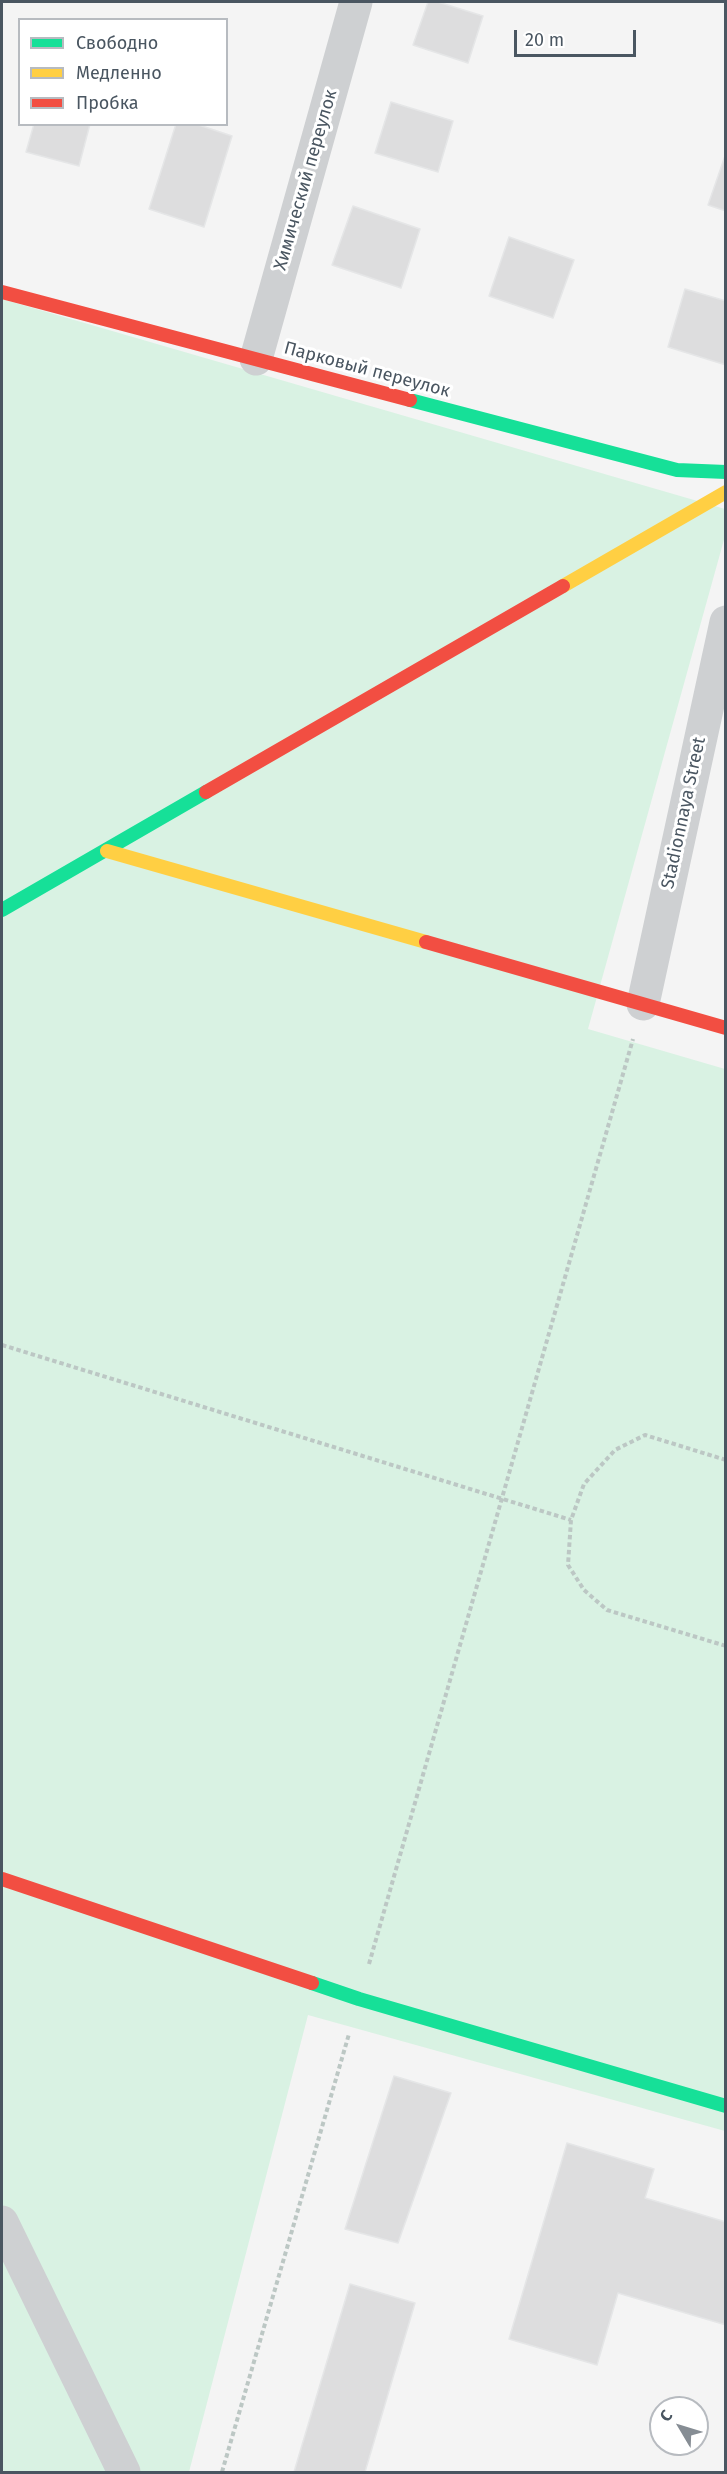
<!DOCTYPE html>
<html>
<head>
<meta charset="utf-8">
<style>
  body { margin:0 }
  #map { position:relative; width:727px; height:2474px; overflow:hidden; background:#f4f4f4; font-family:"Fira Sans",sans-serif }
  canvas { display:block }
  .frame { position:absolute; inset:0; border:3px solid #4a5661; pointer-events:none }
  .legend { position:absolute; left:18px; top:18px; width:210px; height:108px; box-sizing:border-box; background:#fff; border:2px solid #b7bbc0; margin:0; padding:8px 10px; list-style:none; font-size:18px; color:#4a5661 }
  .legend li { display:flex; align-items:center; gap:12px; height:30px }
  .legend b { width:30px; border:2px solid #b7bbc0 }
  .north { position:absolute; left:649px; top:2396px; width:60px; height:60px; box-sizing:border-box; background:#fff; border:2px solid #b7bbc0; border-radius:50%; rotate:308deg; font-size:16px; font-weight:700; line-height:24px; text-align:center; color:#4a5661 }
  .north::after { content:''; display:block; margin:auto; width:21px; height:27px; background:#868d94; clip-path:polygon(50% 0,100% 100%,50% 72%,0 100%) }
  .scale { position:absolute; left:514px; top:30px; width:122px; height:27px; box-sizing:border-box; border:3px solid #4a5661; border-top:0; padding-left:8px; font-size:18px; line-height:21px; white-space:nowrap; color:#4a5661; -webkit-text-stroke:4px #fff; paint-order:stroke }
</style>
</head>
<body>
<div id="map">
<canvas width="727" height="2474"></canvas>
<div class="frame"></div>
<ul class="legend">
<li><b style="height:8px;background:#16e098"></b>Свободно</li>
<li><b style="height:8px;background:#ffcf43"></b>Медленно</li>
<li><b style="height:8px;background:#f24e42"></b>Пробка</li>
</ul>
<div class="north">С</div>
<div class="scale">20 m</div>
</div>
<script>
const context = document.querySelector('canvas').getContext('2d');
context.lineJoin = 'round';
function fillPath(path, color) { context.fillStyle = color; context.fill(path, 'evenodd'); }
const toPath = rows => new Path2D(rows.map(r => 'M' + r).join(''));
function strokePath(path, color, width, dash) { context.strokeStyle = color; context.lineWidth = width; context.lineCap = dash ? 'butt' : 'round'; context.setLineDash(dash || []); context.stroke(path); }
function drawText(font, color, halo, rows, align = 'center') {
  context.font = font + ' "Fira Sans",sans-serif'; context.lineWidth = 6; context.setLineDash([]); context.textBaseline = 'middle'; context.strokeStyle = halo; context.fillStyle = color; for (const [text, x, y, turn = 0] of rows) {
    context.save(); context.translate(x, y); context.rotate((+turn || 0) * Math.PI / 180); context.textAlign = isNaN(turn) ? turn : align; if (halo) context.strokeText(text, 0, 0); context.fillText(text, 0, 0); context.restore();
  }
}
const green = toPath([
  [2,299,725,509,725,536,588,1029,725,1069,725,2131,308,2015,189,2472,2,2472]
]);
const building = toPath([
  [428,2,438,2,483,16,468,63,413,45,428,2],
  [391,102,453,121,438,172,375,153,391,102],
  [34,124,90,124,79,166,26,152,34,124],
  [176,124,196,124,232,136,204,227,149,209,176,124],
  [726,153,726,211,708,205,726,153],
  [353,206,420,229,401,288,332,265,353,206],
  [509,237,574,260,553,318,489,296,509,237],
  [685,289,726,301,726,365,668,347,685,289],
  [394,2076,451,2093,398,2243,345,2229,394,2076],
  [567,2143,654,2169,645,2198,726,2222,726,2325,618,2293,597,2365,509,2339,567,2143],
  [350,2284,415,2303,365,2472,294,2472,350,2284]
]);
const path = toPath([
  [2,1345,571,1520],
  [726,1460,645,1435,615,1450,584,1484,571,1520,568,1565,584,1590,607,1610,726,1646],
  [369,1964,633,1039],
  [222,2472,349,2034]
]);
const street = toPath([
  [256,359,356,2],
  [643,1004,726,622],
  [2,2222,124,2472]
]);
const fast = toPath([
  [410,400,677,470,726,472],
  [2,910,206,792],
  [312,1983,359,1999,726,2106]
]);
const slow = toPath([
  [563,586,726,492],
  [107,851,426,942]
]);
const jam = toPath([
  [2,292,410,400],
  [206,792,563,586],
  [426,942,726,1028],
  [2,1879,312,1983]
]);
const streetNames = [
  ["Химический переулок",306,180,-74],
  ["Парковый переулок",367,370,15],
  ["Stadionnaya Street",684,813,-78]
];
fillPath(green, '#d9f2e3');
fillPath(building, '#ddddde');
strokePath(building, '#e5e6e7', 1.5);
strokePath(path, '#bcc7c4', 4, [4.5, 3]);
strokePath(street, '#ced0d2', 33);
strokePath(fast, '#16e098', 14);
strokePath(slow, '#ffcf43', 14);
strokePath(jam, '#f24e42', 14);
drawText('18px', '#4a5661', '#fff', streetNames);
</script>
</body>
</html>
